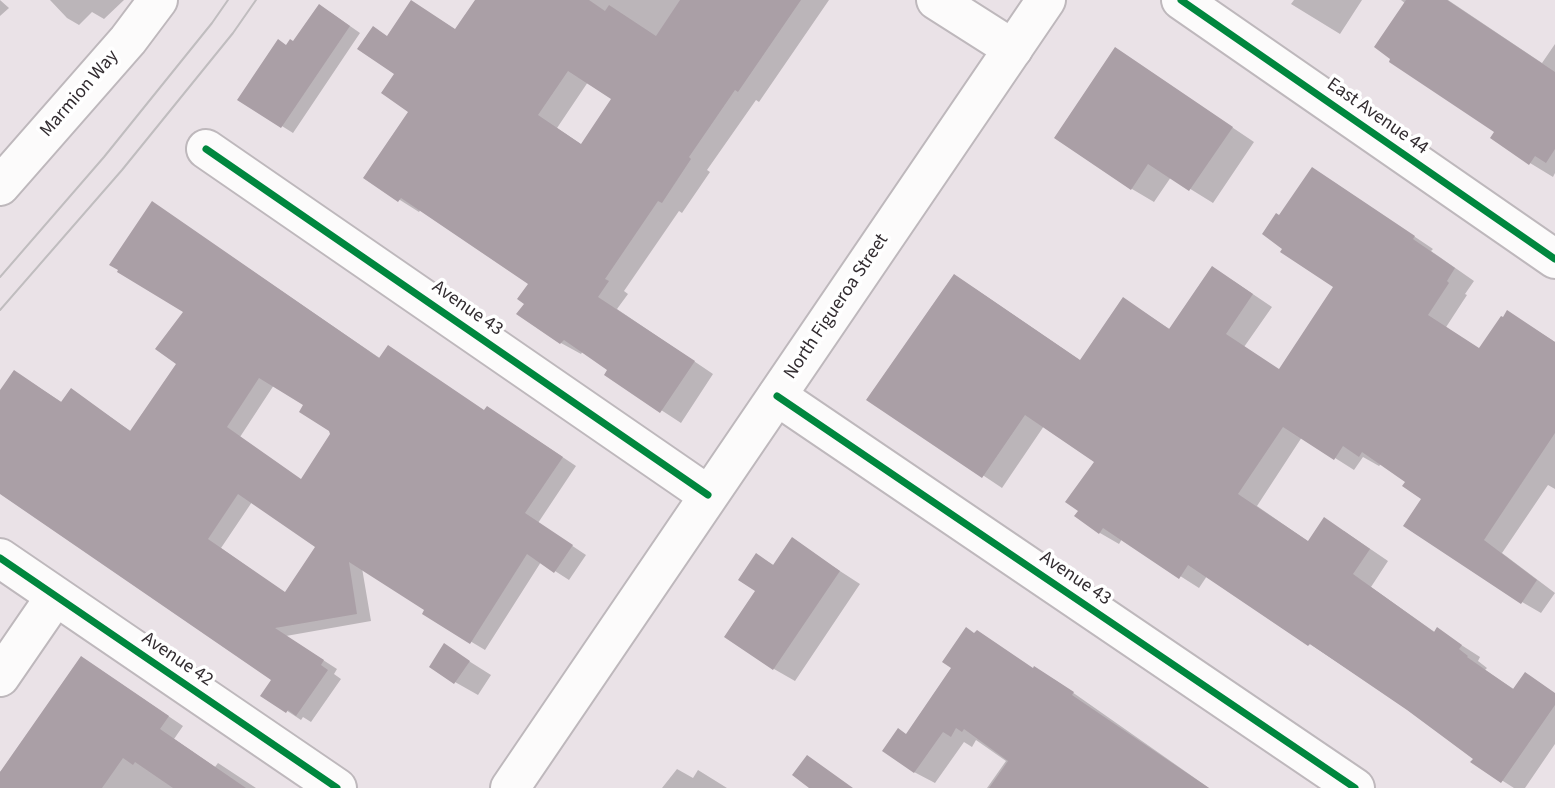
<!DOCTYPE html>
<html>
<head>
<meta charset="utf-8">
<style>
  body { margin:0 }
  canvas { display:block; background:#eae2e7 }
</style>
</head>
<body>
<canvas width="1555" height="788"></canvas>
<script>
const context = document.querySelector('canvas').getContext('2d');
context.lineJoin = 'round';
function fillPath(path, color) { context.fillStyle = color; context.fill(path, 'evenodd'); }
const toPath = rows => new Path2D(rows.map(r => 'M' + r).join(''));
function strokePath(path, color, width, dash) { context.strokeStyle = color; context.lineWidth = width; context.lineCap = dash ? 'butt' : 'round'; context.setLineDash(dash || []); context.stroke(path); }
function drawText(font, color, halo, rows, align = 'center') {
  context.font = font + ' "Source Sans 3",sans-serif'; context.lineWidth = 7; context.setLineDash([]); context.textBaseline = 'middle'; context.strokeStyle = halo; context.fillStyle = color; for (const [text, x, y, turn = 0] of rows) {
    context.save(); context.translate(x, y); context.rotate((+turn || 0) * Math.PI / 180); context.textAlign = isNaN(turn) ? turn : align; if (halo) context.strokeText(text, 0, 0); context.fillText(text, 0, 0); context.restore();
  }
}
const shadow = toPath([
  [0,0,9,8,0,16],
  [50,0,124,0,104,19,92,12,79,25,67,18],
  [477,0,829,0,759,102,756,100,707,170,710,172,682,213,679,211,624,291,628,294,617,309,713,374,681,423,606,374,610,369,583,351,581,354,561,343,519,314,526,303,530,283,421,209,419,212,365,178,411,111,396,74,388,37,412,2,456,30],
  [588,82,613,99,582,145,557,128],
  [1294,0,1362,0,1340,34,1291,4],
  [1401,0,1448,0,1542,63,1555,44,1555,173,1553,177,1530,163,1497,132,1406,4],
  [330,12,360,33,293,133,239,99,293,43],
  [1116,49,1254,142,1213,203,1171,177,1154,202,1132,189],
  [1332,181,1433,249,1431,251,1474,281,1465,294,1467,295,1437,341,1480,350,1508,312,1555,342,1555,489,1548,485,1502,553,1555,593,1541,613,1522,602,1407,481,1382,463,1379,466,1363,457,1354,470,1302,437,1257,506,1309,542,1344,531,1388,561,1371,587,1436,633,1438,630,1480,657,1478,661,1487,668,1485,670,1515,690,1555,693,1555,744,1525,788,1514,788,1473,762,1475,759,1408,709,1207,576,1199,588,1122,539,1119,544,1100,533,1096,461,1044,426,1002,488,869,399,974,288,1081,361,1124,299,1171,330,1232,280,1272,307,1244,347,1280,371,1336,287,1280,217],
  [153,203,381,359,485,411,501,416,576,466,538,523,586,555,569,580,541,562,485,650,425,614,427,610,362,568,371,621,286,636,337,669,334,674,341,679,311,722,303,717,301,720,263,695,273,680,0,479,0,393,15,372,63,403,71,390,132,432,178,364,186,311],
  [274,385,306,404,331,430,332,435,302,481,240,437],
  [252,502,317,547,286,594,221,548],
  [792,540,860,584,795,681,774,669,757,591,757,555,775,566],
  [445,646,491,675,478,695,455,682],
  [96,667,183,726,174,739,215,767,218,763,256,788,0,788,0,772],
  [1034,669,1055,680,1209,788,987,788,1006,761,976,740,972,747,964,742,935,783,914,772,907,735],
  [677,769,693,778,698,770,727,788,662,788]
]);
const building = toPath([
  [411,0,455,29,475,0,589,0,605,11,609,5,656,36,680,0,801,0,738,92,735,90,689,157,691,159,662,203,658,201,605,279,609,281,598,297,695,361,660,413,604,375,607,370,564,340,560,344,516,314,524,304,517,299,528,284,401,198,398,202,363,178,408,112,381,93,394,74,357,49,373,26,387,36],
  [568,71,611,99,581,144,538,115],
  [1406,0,1447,0,1555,72,1555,149,1546,163,1535,156,1529,165,1490,138,1494,132,1389,62,1390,59,1374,47],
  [319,4,350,26,281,128,237,100,278,39,286,45,290,39,293,41],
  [1115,47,1233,127,1189,191,1148,164,1131,190,1054,138],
  [1312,167,1415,236,1413,239,1455,268,1447,281,1449,283,1428,315,1479,348,1501,316,1503,317,1507,310,1555,342,1555,433,1484,540,1537,580,1521,604,1403,526,1421,499,1402,486,1405,482,1362,452,1359,457,1343,446,1334,460,1283,427,1238,494,1308,541,1324,517,1370,549,1353,574,1434,632,1437,627,1462,645,1459,649,1468,656,1467,657,1513,689,1525,672,1555,693,1555,705,1501,783,1470,762,1473,759,1407,710,1310,644,1308,646,1188,565,1179,579,1103,528,1099,534,1074,516,1078,511,1065,502,1094,462,1025,415,982,478,866,400,954,274,1080,360,1123,297,1169,329,1212,266,1253,294,1226,334,1279,369,1333,287,1280,252,1282,249,1262,234,1276,213,1279,215],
  [152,201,379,358,388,345,484,410,487,406,563,457,525,513,573,545,554,573,527,554,470,644,422,614,424,610,349,562,357,614,275,628,324,660,321,665,328,670,296,716,288,710,286,713,260,696,271,680,0,494,0,390,14,370,61,402,71,388,130,431,176,364,155,349,183,312,117,272,118,270,109,265],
  [259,378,303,405,299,412,329,431,330,434,301,479,227,427],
  [238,494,315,547,285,592,208,539],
  [792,537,840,571,773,670,724,637,755,591,738,580,756,553,773,565],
  [966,627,974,633,977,630,1033,668,1034,666,1074,692,1072,695,1209,788,989,788,1008,761,964,729,962,732,956,728,951,737,943,732,914,773,882,751,898,728,906,734,951,668,942,662],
  [444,643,470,661,454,684,429,667],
  [81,656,169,716,160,729,246,788,173,788,135,762,133,765,123,758,102,788,0,788,0,772],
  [807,755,853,788,809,788,792,775]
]);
const minor = toPath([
  [936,0,1013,49],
  [1181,0,1555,259],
  [206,149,708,495],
  [0,558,337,788],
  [0,677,55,597]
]);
const tertiary = toPath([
  [0,186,128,40,158,0],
  [777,396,1355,788]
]);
const secondary = toPath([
  [510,788,1046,0]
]);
const tram = toPath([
  [0,277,104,157,212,23,228,0],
  [0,310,122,170,233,33,256,0]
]);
const cycleway = toPath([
  [1181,0,1555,259],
  [206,149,708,495],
  [777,396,1355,788],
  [0,558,337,788]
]);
const streetNames = [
  ["Marmion Way",80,94,-49],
  ["East Avenue 44",1377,117,35],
  ["North Figueroa Street",837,307,-56],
  ["Avenue 43",467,309,35],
  ["Avenue 43",1075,579,34],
  ["Avenue 42",177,660,34]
];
fillPath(shadow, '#0003');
fillPath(building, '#aa9fa6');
strokePath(minor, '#beb8bc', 42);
strokePath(tertiary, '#beb8bc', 42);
strokePath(secondary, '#beb8bc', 42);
strokePath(minor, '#fcfbfb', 38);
strokePath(tertiary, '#fcfbfb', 38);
strokePath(secondary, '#fcfbfb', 38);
strokePath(tram, '#c0bdbf', 2);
strokePath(cycleway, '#00873e', 7);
drawText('19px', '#322c30', '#fff', streetNames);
</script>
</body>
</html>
